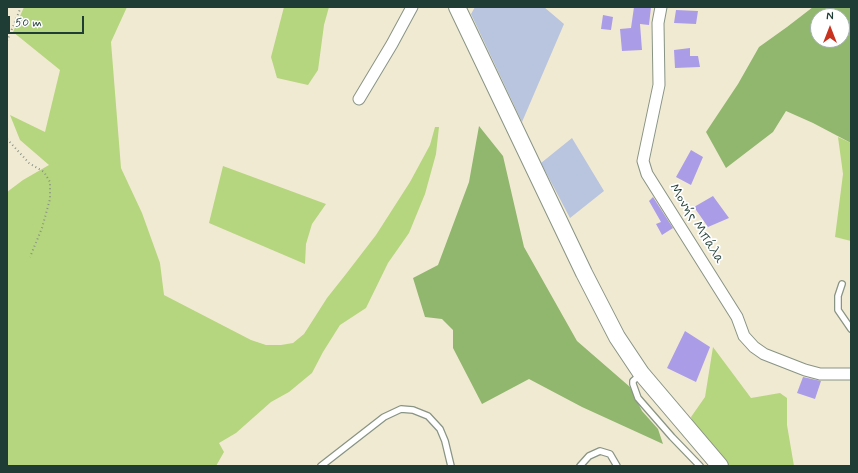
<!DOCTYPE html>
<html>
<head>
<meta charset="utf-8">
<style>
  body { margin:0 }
  #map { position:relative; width:858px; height:473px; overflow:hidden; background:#f1ead3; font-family:Mynerve,sans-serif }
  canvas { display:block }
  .frame { position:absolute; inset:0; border:8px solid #1f3d34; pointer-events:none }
  .north { position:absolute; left:810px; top:8px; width:40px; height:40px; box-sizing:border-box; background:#fff; border:1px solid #a5b1ae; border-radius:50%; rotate:0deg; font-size:11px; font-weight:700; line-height:16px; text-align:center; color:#1f3d34 }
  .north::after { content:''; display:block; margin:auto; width:14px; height:18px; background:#c8321e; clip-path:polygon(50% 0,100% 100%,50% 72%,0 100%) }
  .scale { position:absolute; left:8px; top:16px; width:76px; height:18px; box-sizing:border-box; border:2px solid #1f3d34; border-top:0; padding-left:5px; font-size:12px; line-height:14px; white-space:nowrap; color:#1f3d34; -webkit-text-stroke:3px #fff; paint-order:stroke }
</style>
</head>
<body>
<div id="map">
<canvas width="858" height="473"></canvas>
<div class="frame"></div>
<div class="north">N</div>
<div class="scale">50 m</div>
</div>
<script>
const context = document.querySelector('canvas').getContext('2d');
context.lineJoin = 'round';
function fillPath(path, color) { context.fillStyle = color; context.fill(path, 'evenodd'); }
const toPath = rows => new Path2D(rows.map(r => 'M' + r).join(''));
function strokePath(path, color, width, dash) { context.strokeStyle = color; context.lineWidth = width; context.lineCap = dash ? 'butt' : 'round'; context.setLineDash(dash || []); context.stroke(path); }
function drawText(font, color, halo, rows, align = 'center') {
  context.font = font + ' Mynerve,sans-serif'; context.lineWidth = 3.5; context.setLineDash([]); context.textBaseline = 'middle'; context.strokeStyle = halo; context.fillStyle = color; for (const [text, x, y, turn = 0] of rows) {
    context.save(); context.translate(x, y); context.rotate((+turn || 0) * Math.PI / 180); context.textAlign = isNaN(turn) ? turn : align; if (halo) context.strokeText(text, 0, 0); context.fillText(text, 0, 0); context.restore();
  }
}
const industrial = toPath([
  [475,7,544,7,564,24,522,122,471,14],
  [572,138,604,191,570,218,541,163]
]);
const green = toPath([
  [24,7,127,7,111,42,121,168,142,213,160,263,164,295,251,340,266,345,281,345,293,343,304,334,327,298,346,274,376,235,410,182,430,145,435,127,439,127,436,154,425,194,409,233,388,263,366,308,340,325,323,352,312,373,289,392,271,402,236,433,219,443,224,452,216,466,7,466,7,192,23,180,49,165,20,140,10,115,45,132,60,70,13,32],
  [284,7,329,7,324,25,318,70,308,85,277,78,271,57],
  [838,137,851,143,851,241,835,237,843,174],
  [223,166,326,204,312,224,306,244,305,264,209,223],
  [713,347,751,398,780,393,787,398,787,425,794,466,726,466,696,432,691,417,705,397]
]);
const forest = toPath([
  [813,7,851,7,851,143,813,123,786,111,773,132,726,168,706,132,738,84,759,47,787,27],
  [818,16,842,16,842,40,818,40],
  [479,126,503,156,524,247,577,341,630,387,642,411,658,429,663,444,582,407,529,379,482,404,453,348,453,330,442,319,425,317,413,278,438,265,469,182]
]);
const building = toPath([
  [634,7,651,7,649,25,640,24,642,50,622,51,620,29,631,28],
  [676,10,698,11,696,24,674,23],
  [603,15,613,17,611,30,601,29],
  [690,48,690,56,698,56,700,67,675,68,674,50],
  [691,150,703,157,691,185,676,177],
  [713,196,729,218,708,227,694,207],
  [653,197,673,228,662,235,656,224,661,222,649,201],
  [685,331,710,347,696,382,667,368],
  [803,377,821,381,815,399,797,393]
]);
const path = toPath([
  [7,41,21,7],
  [7,139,29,163,44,172,50,182,50,199,42,228,30,257]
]);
const lane = toPath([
  [842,284,838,296,838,310,851,329],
  [641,374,633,381,633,384,638,398,672,437,700,466],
  [321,466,384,417,401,409,413,410,428,416,440,429,445,441,451,466],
  [580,466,589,456,600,451,610,454,617,466]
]);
const street = toPath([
  [661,7,658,23,659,85,643,161,647,174,737,317,744,336,754,347,764,354,805,370,820,374,851,374],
  [359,99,392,44,412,7]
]);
const secondary = toPath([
  [457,7,584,273,617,337,641,373,720,466]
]);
const streetNames = [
  ["Μονής Μπάλα",696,224,58]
];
fillPath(industrial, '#b9c5de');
fillPath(green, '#b5d67e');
fillPath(forest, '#90b76d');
fillPath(building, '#ab9ce8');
strokePath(lane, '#889484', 8);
strokePath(street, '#889484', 13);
strokePath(secondary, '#889484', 18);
strokePath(path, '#889484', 2, [1, 3]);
strokePath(lane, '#fff', 5.5);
strokePath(street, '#fff', 11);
strokePath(secondary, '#fff', 16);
drawText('14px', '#1f3d34', '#fff', streetNames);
</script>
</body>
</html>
